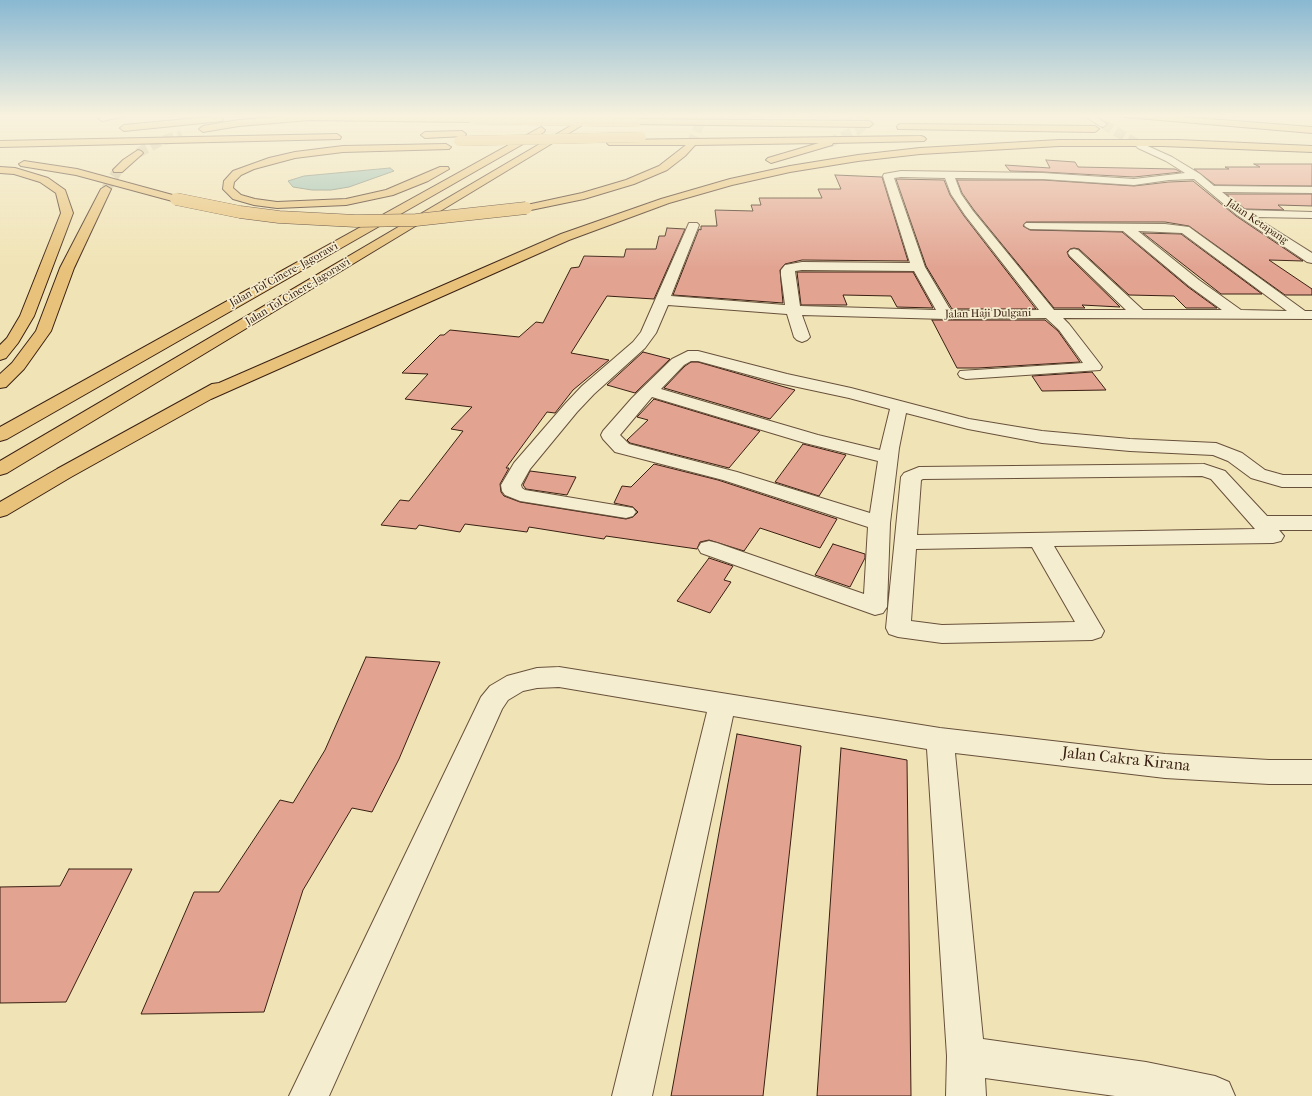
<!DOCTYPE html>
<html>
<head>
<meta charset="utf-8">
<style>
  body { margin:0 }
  canvas { display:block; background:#f0e3b5 }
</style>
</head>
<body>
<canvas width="1312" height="1096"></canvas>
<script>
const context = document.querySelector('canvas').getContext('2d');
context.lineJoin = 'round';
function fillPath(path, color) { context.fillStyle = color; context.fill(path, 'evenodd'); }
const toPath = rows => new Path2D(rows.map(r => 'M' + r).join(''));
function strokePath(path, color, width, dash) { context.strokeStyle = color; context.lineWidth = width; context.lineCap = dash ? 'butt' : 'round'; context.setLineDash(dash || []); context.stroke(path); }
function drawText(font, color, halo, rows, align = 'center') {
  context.font = font + ' "IM FELL French Canon",serif'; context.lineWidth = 3.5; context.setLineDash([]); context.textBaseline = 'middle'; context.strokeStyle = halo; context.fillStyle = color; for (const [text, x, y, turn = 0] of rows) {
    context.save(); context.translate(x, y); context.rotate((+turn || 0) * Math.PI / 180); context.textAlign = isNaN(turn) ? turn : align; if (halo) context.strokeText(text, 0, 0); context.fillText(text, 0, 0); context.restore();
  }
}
const water = toPath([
  [390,168,394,171,349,187,331,190,312,190,293,187,288,181,304,176,390,168]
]);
const building = toPath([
  [1046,160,1075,162,1078,167,1175,169,1181,172,1134,177,1043,172,1010,171,1005,165,1050,168,1046,160],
  [1254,164,1312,164,1312,186,1215,185,1194,169,1229,169,1225,167,1260,167,1254,164],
  [835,175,882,177,908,261,802,260,785,264,780,270,783,303,673,295,699,229,701,230,701,226,717,226,715,210,753,211,751,205,761,205,759,198,822,198,818,189,841,189,835,175],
  [896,179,944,180,950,195,964,216,1036,309,952,309,926,266,896,179],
  [957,180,1043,180,1134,186,1169,182,1193,181,1236,216,1303,261,1269,260,1312,289,1312,295,1285,295,1189,226,1165,222,1026,222,1023,226,1030,230,1122,232,1188,287,1217,308,1186,308,1174,296,1129,295,1079,249,1074,248,1070,249,1067,252,1069,257,1120,307,1082,305,1085,308,1054,308,974,210,962,193,957,180],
  [1226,194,1312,194,1312,206,1278,205,1284,210,1245,209,1226,194],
  [667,228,685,229,654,299,607,296,571,353,609,360,573,390,555,413,547,412,506,468,509,468,500,484,501,492,504,496,520,502,626,519,633,517,638,512,633,507,614,503,622,486,631,487,654,464,718,480,837,519,820,548,760,528,744,551,709,540,700,542,697,549,606,536,604,539,529,527,527,532,465,524,460,532,419,525,416,529,381,525,400,500,409,501,463,431,451,429,472,407,405,399,428,374,402,373,440,335,444,335,450,330,519,337,536,322,543,323,571,268,579,267,584,256,624,257,626,249,656,249,659,236,665,236,667,228],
  [1143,233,1181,234,1262,294,1221,294,1143,233],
  [797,272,913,272,933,308,897,307,891,296,843,295,847,305,801,305,797,272],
  [932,320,1045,320,1058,331,1080,362,978,368,957,368,932,320],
  [643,352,670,359,635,393,607,385,643,352],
  [691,362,698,362,795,390,770,419,664,388,685,366,691,362],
  [1092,372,1106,390,1042,391,1032,376,1092,372],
  [654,399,760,431,729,468,630,443,627,440,648,420,637,417,654,399],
  [803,444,846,455,819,496,775,482,803,444],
  [530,471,576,477,567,495,526,489,523,485,530,471],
  [833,544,865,554,865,558,850,587,815,575,833,544],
  [709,558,733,566,724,580,731,582,710,613,677,601,709,558],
  [366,657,440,662,399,759,372,812,352,808,303,890,264,1012,141,1014,194,892,219,892,280,800,293,803,325,750,366,657],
  [737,734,801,746,763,1096,671,1096,737,734],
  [841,748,907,760,911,1096,817,1096,841,748],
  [69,869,132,869,66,1002,0,1003,0,887,60,886,69,869]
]);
const minorTunnel = toPath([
  [1103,124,1141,146]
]);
const motorwayTunnel = toPath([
  [829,143,859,129,870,119],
  [691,145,702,118],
  [138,153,161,141,182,135],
  [106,189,118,170]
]);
const minor = toPath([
  [105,115,125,115,121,117,102,121,98,118,105,115],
  [1083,115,1093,115,1107,124,1103,127,1100,126,1083,115],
  [1141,143,1172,157,1200,174,1214,186,1312,187,1312,193,1222,192,1244,210,1312,212,1312,218,1255,217,1312,253,1312,263,1307,262,1237,215,1194,179,1169,180,1134,185,1043,179,955,178,961,194,973,211,1054,310,1126,310,1070,256,1068,253,1070,250,1074,249,1078,250,1143,310,1222,310,1189,286,1123,231,1030,229,1026,227,1024,225,1026,223,1165,224,1189,227,1305,311,1312,311,1312,319,1063,318,1069,324,1100,364,1102,367,1100,370,966,379,960,377,958,374,960,371,1083,363,1059,330,1046,318,946,319,802,315,810,337,807,340,802,342,797,340,794,337,787,314,668,305,656,333,645,348,594,394,577,412,530,469,521,485,522,488,525,490,633,508,636,512,633,516,626,518,520,501,505,495,502,491,501,485,514,463,565,404,582,386,633,342,641,332,689,223,697,223,699,225,671,296,785,305,781,275,781,270,785,265,802,262,910,263,883,176,884,174,901,171,1043,173,1134,179,1185,173,1166,161,1138,148,1136,146,1138,144,1141,143],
  [901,177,945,178,951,194,965,215,1039,310,951,311,925,267,894,178,901,177],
  [1138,231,1182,233,1287,311,1241,310,1199,280,1138,231],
  [802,270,914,271,936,310,800,306,795,271,802,270],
  [688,351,698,351,787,374,851,388,969,419,1042,431,1130,439,1216,443,1242,453,1265,470,1283,475,1312,475,1312,487,1282,487,1251,478,1228,461,1213,455,1130,451,1042,443,968,429,906,413,899,448,890,523,887,607,883,613,875,615,701,553,698,548,701,543,709,541,717,543,864,594,868,527,723,480,615,452,603,439,601,435,603,431,632,398,672,359,688,351],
  [691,361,698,361,779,383,849,398,890,409,880,450,818,435,661,389,684,365,691,361],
  [652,397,805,443,878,461,870,513,737,472,629,444,620,435,652,397],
  [1204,464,1225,471,1267,516,1312,516,1312,530,1279,530,1284,536,1281,541,1273,543,1054,546,1104,631,1101,637,1092,640,942,643,898,637,889,634,886,628,901,477,904,473,919,467,1204,464],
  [1202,476,1211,479,1255,529,917,535,921,480,923,479,1202,476],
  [1032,547,1075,622,942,625,911,621,916,549,1032,547],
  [559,667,940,728,1165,754,1269,760,1312,760,1312,784,1269,784,1165,778,955,753,983,1039,1146,1062,1215,1076,1229,1082,1235,1096,1115,1096,985,1078,986,1096,946,1096,947,1056,927,749,733,716,652,1096,612,1096,707,712,559,687,537,688,523,691,508,700,502,709,329,1096,289,1096,481,697,490,686,507,676,537,668,559,667]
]);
const motorway = toPath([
  [302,115,473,116,477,119,473,122,309,120,239,126,203,132,199,129,203,126,239,120,302,115],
  [589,115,599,115,7,473,0,475,0,461,589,115],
  [1121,115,1157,115,1312,127,1312,133,1125,117,1121,115],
  [219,116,223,119,222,121,124,131,120,128,124,125,219,116],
  [636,119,869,121,873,124,869,127,633,124,632,122,636,119],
  [901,124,1095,126,1099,129,1095,132,898,129,897,127,898,125,901,124],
  [541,127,545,130,544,132,7,439,0,441,0,427,541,127],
  [462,131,466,134,465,136,425,138,421,135,425,132,462,131],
  [337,134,341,137,340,139,0,147,0,141,337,134],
  [921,136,924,137,926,139,924,141,833,143,832,145,771,163,766,160,768,158,819,143,695,145,685,156,667,170,634,184,584,199,526,211,520,208,522,206,582,193,626,180,659,166,686,145,609,145,607,143,612,140,921,136],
  [1059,140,1178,140,1312,146,1312,152,1163,146,1059,146,920,154,858,161,790,172,732,185,669,203,569,240,211,399,71,477,7,515,0,517,0,502,57,469,212,384,219,383,561,234,661,199,730,179,790,166,858,155,920,148,1059,140],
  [446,144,451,147,449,149,343,152,295,158,254,169,241,175,234,182,233,188,241,195,255,199,277,202,346,199,386,190,440,167,448,167,449,169,428,181,393,195,346,205,277,208,254,205,233,199,223,189,224,181,233,171,269,158,295,152,343,146,446,144],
  [138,150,141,151,143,153,141,155,122,172,114,172,113,170,123,160,138,150],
  [24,161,77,169,180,197,181,199,176,202,76,175,21,166,19,164,24,161],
  [0,167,15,168,48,178,65,190,73,213,34,316,18,343,6,358,0,360,0,345,7,338,20,316,61,213,56,193,40,182,14,174,0,173,0,167],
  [106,186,111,189,74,268,51,331,24,369,6,387,0,388,0,374,12,363,36,331,60,268,101,189,106,186]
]);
const motorwayBridgeFar1 = toPath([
  [473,119,636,122],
  [459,141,641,137]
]);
const motorwayBridge = toPath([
  [176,199,240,212,279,217,356,221,416,220,526,208]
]);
const farStreetnames = [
  ["Jalan Ketapang",1257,222,34],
  ["Jalan Tol Cinere–Jagorawi",284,275,-29],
  ["Jalan Tol Cinere-Jagorawi",298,292,-31],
  ["Jalan Haji Dulgani",988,314,-1]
];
const nearStreetnames = [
  ["Jalan Cakra Kirana",1126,760,6]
];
fillPath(water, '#9abeb0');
strokePath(water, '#747f71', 1);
fillPath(building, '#e2a391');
strokePath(building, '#3a2013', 1);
strokePath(minorTunnel, '#ccbc95', 10, [10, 4.5]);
strokePath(motorwayTunnel, '#ccbc95', 10, [10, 4.5]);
strokePath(minor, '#68513c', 2);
strokePath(motorway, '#3a2013', 2);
fillPath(minor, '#f5edcf');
fillPath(motorway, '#e8c27a');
strokePath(motorwayBridgeFar1, '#3a2013', 10, []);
strokePath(motorwayBridge, '#3a2013', 13, []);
strokePath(motorwayBridgeFar1, '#e8c27a', 10);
strokePath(motorwayBridge, '#e8c27a', 12);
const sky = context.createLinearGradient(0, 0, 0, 269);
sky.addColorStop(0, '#89b8d2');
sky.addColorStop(0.43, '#f8f2de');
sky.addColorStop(1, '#f8f2de00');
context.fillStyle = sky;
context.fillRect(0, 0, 1312, 269);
drawText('11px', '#3a2013', '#f5edcf', farStreetnames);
drawText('16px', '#3a2013', '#f5edcf', nearStreetnames);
</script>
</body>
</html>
